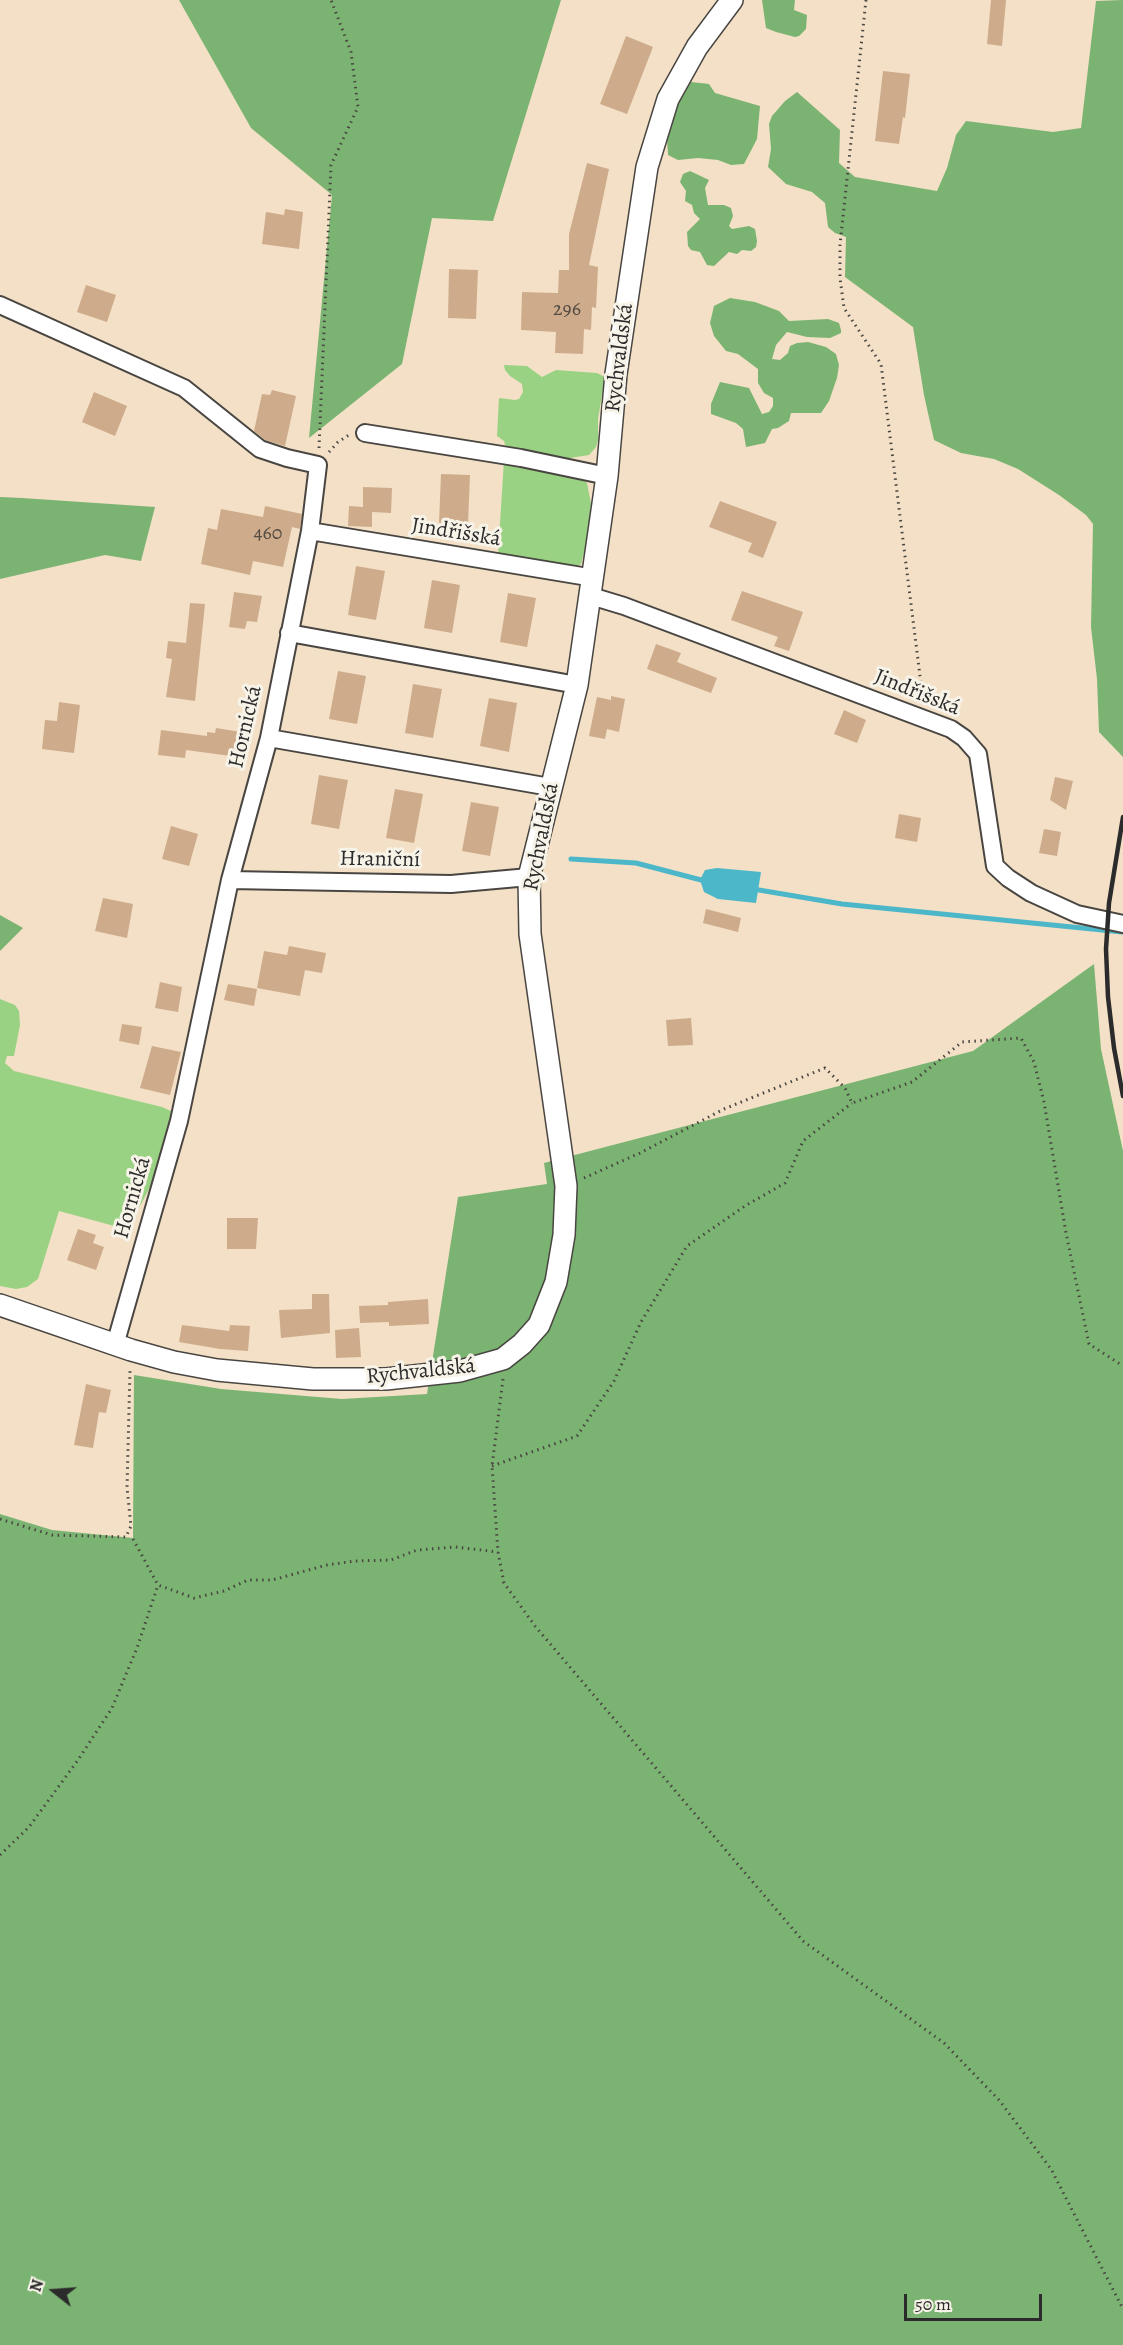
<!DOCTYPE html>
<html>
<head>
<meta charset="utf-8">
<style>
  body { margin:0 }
  #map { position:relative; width:1123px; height:2345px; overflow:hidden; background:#f3e0c6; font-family:Alegreya,serif }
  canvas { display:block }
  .north { position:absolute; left:24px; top:2261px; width:60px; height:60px; -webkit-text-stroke:4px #f7f3e8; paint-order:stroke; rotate:287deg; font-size:16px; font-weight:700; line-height:24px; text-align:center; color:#2b2b2b }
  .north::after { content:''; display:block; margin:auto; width:21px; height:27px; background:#2b2b2b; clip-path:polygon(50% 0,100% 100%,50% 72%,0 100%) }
  .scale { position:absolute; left:904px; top:2294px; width:138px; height:27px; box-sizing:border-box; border:3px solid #2b2b2b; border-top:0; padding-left:8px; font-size:18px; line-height:21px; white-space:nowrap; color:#2b2b2b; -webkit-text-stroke:4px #f7f3e8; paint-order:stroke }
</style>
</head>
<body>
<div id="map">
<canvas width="1123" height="2345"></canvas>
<div class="north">N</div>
<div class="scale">50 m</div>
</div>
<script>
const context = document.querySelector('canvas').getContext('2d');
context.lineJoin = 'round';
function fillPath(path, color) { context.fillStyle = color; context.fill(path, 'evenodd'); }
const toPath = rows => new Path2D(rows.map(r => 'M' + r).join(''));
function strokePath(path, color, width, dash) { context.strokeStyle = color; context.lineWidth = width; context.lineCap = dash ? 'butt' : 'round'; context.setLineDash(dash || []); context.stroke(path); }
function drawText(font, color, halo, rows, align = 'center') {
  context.font = font + ' Alegreya,serif'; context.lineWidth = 6; context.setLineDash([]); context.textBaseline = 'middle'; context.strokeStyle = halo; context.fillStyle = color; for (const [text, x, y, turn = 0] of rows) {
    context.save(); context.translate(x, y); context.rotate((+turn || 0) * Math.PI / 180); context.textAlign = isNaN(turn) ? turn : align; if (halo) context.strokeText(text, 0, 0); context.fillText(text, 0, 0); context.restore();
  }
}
const green = toPath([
  [504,365,527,366,542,377,556,370,597,373,605,377,598,419,598,440,596,447,589,455,564,459,506,448,504,441,497,436,499,398,515,400,519,399,523,392,522,384,510,376,505,370],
  [504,460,582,479,587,483,591,504,586,545,581,564,578,566,564,568,524,557,498,555],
  [0,999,15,1005,19,1011,20,1025,14,1056,7,1056,5,1063,14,1071,162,1107,171,1111,171,1115,155,1178,134,1217,125,1227,118,1227,59,1211,38,1279,27,1287,16,1289,0,1286]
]);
const forest = toPath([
  [179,0,561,0,493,221,432,218,402,364,309,438,332,195,251,128],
  [762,0,795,0,794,10,807,15,806,29,799,36,795,37,776,32,766,28],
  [1123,0,1123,757,1099,732,1097,679,1091,627,1093,524,1086,515,1059,495,1018,469,994,459,961,453,934,440,924,395,913,327,845,277,846,237,835,233,828,227,825,203,812,192,786,184,768,167,771,149,769,124,772,116,785,101,797,92,840,130,839,163,855,177,937,191,947,168,956,135,966,121,1053,132,1081,128,1096,1],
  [691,82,709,84,715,93,760,106,757,139,744,164,731,165,718,160,698,158,678,160,668,155,667,139,671,119,677,101],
  [690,171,709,180,705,188,708,205,724,205,731,208,733,216,729,226,732,229,749,226,755,229,757,241,756,247,751,251,742,250,737,254,729,252,714,266,707,265,700,252,691,250,688,246,687,232,700,219,694,213,692,205,685,201,686,191,680,182,683,174],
  [730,298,755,302,779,311,789,321,828,319,839,323,841,330,841,333,830,338,807,337,787,332,776,345,772,359,780,360,788,353,790,346,797,343,808,342,826,347,836,354,839,365,837,378,829,401,821,413,791,413,789,421,778,428,772,429,765,443,746,447,743,429,736,423,711,414,711,404,720,382,749,388,762,414,769,412,773,406,773,398,764,393,758,383,758,369,738,354,726,351,714,336,710,323,714,306],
  [0,497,22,498,155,507,141,561,105,555,0,579],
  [0,915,23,928,0,951],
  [1094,964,1101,1049,1123,1151,1123,2345,0,2345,0,1514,52,1530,133,1538,134,1375,221,1389,342,1399,427,1394,458,1197,547,1184,544,1163,973,1051]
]);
const water = toPath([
  [717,868,761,872,756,903,718,899,704,892,700,880,705,870]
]);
const stream = toPath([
  [571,859,636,863,705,881],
  [753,889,842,904,1122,932]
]);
const building = toPath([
  [991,0,1006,0,1002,46,987,44],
  [626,36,653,47,627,114,600,104],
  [883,71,910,74,905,118,903,117,899,144,875,141],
  [587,163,609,169,589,265,598,267,596,308,592,307,591,330,584,329,583,354,555,353,556,332,521,330,522,292,558,293,559,270,569,270,569,234],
  [285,209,303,212,299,249,262,244,266,212,284,215],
  [449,269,478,270,476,319,448,318],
  [86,285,116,295,107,322,77,312],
  [272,390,296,396,285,446,265,440,254,431,262,394,270,395],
  [94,392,127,406,115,436,82,422],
  [441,474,470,475,468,524,439,523],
  [363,487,392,488,391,513,372,512,372,527,348,526,349,506,363,507],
  [720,501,777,522,763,558,748,552,752,543,709,527],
  [265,506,302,514,300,529,292,527,283,567,253,561,250,575,201,564,208,528,217,530,221,509,263,517],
  [356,566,385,571,376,620,348,615],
  [432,580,460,585,452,633,424,628],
  [742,591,803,612,789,651,774,646,778,637,731,620],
  [234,592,262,596,257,622,247,621,245,629,229,627],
  [508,593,536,598,527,647,500,642],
  [190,603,205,604,195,701,166,697,172,659,166,658,168,641,186,643],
  [656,644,681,653,677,662,717,678,711,693,647,669],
  [338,671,366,676,357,724,329,719],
  [413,684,442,689,433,738,405,733],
  [611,696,625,699,619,732,607,729,605,739,589,736,597,697,611,700],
  [489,698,517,703,509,752,480,746],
  [59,702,80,705,74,753,42,749,45,720,57,721],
  [844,710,866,720,857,743,834,734],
  [216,728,241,732,238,757,186,750,185,758,158,755,161,730,207,736,207,732,215,733],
  [319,775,348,780,339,829,311,824],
  [1055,777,1073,781,1066,810,1050,800],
  [395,789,423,794,414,843,386,838],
  [471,802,499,807,490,856,462,851],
  [899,814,921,818,917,842,895,838],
  [171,826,198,834,189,866,162,859],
  [1044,829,1061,832,1057,856,1039,853],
  [103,898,133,904,127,938,95,931],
  [706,909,741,918,738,932,703,923],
  [289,946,326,953,322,973,305,970,300,996,257,988,264,951,287,955],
  [160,982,182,987,178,1012,155,1008],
  [228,984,257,989,254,1006,224,1000],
  [691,1018,693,1045,668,1046,666,1020],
  [122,1024,142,1027,139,1045,119,1041],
  [152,1046,181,1052,170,1095,140,1088],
  [227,1218,258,1218,256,1249,227,1249],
  [78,1229,96,1235,93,1243,104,1247,96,1270,67,1260],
  [312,1294,329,1294,330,1333,281,1338,279,1310,312,1309],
  [428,1299,429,1324,389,1326,389,1322,360,1323,359,1306,388,1305,388,1302],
  [182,1325,229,1331,230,1325,250,1326,248,1351,220,1349,179,1342],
  [359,1328,361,1357,336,1358,335,1330],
  [86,1384,111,1390,106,1413,99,1412,93,1448,74,1445]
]);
const path = toPath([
  [866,0,840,245,840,278,844,308,881,364,923,700],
  [319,448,331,165,358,107,351,52,331,0],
  [329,452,338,442,349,435],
  [584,1178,640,1153,724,1109,825,1068,845,1088,852,1103,912,1082,962,1042,1021,1038,1034,1062,1044,1102,1066,1233,1089,1344,1123,1366],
  [503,1379,492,1466,498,1552,504,1583,535,1626,803,1941,944,2043,999,2100,1051,2169,1123,2309],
  [492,1466,577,1436,614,1381,641,1322,687,1246,745,1206,785,1183,803,1141,852,1103],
  [0,1519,52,1535,126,1537,131,1526,127,1488,130,1370],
  [133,1539,158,1585,194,1598,224,1591,248,1580,272,1580,327,1565,355,1561,391,1560,417,1550,455,1547,498,1552],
  [0,1855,29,1827,78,1760,112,1708,137,1648,158,1585]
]);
const minor = toPath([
  [0,305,184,388,260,449,287,458,318,465,310,531,269,738,230,880,179,1121,115,1345],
  [365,433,521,458,607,476],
  [310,531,594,578],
  [591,596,624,606,951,729,964,738,978,754,995,866,1008,878,1031,893,1077,914,1123,924],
  [289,633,577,685],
  [269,738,550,787],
  [230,880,451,884,529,877]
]);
const tertiary = toPath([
  [0,1305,131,1350,174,1362,217,1370,313,1379,386,1379,460,1371,503,1359,522,1344,539,1325,556,1282,564,1235,566,1186,530,934,529,877,577,685,607,476,616,374,647,167,668,99,697,47,732,0]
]);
const rail = toPath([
  [1123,817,1109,903,1106,949,1108,997,1114,1048,1123,1096]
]);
const numberNames = [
  ["296",567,310],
  ["460",268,534]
];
const streetNames = [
  ["Rychvaldská",620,358,-83],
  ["Jindřišská",456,533,9],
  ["Jindřišská",917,693,22],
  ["Hornická",246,727,-77],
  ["Rychvaldská",542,837,-79],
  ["Hraniční",380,860,1],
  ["Hornická",133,1198,-74],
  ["Rychvaldská",421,1372,-6]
];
fillPath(green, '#9ad284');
fillPath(forest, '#7bb472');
fillPath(water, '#4cb7c8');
strokePath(stream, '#4cb7c8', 5);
fillPath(building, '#ceac8b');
strokePath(minor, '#494642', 20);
strokePath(tertiary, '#494642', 24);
strokePath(path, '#494642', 3, [1.5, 4.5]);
strokePath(minor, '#fff', 16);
strokePath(tertiary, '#fff', 21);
strokePath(rail, '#2b2b2b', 4.5);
drawText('20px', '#544b43', null, numberNames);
drawText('22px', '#2b2b2b', '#f7f3e8', streetNames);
</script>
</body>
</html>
